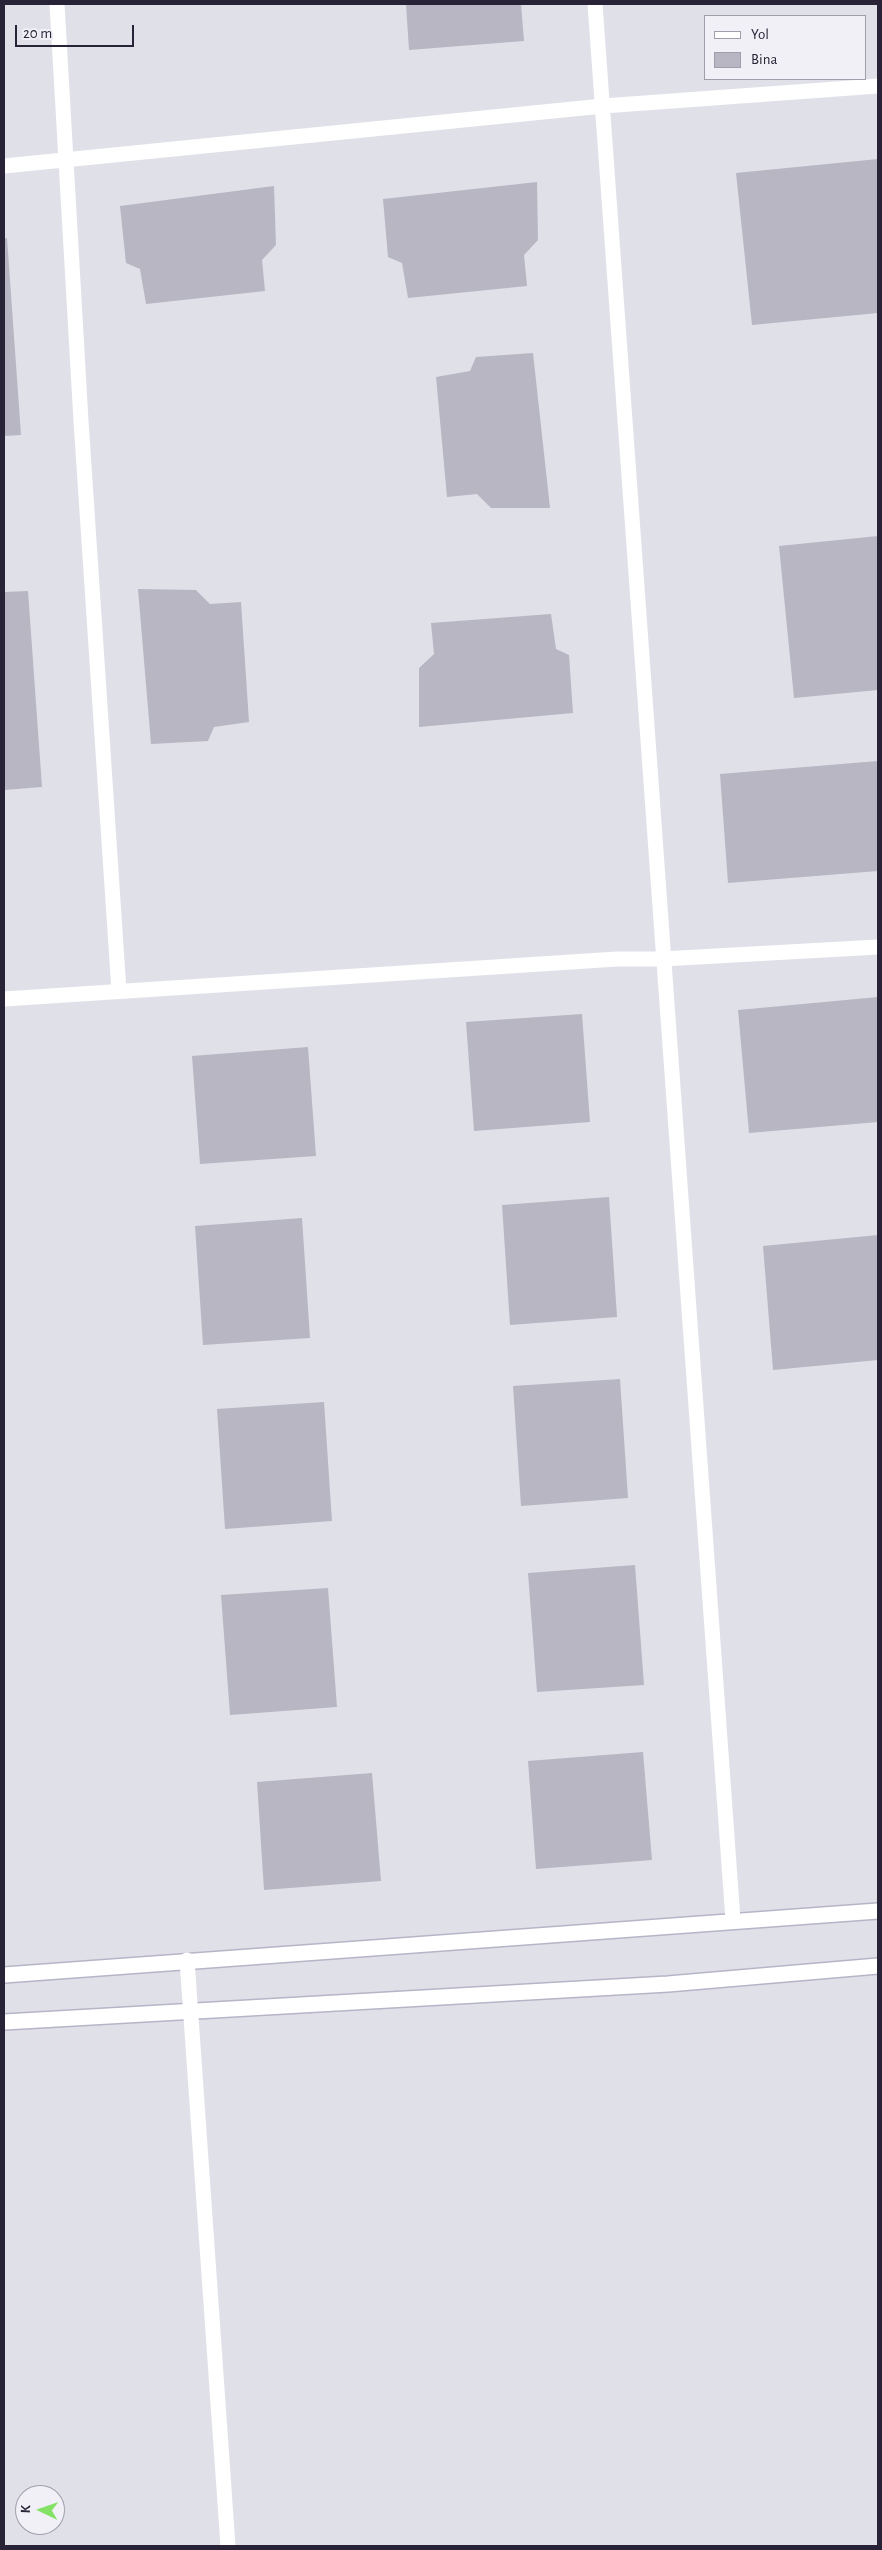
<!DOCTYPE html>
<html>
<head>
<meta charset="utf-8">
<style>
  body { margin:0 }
  #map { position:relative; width:882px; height:2550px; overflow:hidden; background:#e0e0e9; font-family:"Alegreya Sans",sans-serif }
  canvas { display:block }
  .frame { position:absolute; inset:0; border:5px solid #282337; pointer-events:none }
  .legend { position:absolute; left:704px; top:15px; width:162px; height:65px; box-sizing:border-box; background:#f0f0f6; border:1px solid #a09eaa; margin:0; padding:6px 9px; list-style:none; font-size:15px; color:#282337 }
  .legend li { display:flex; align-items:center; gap:10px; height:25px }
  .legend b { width:25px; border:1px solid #a09eaa }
  .north { position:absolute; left:15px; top:2485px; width:50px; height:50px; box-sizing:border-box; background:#f0f0f6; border:1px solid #a09eaa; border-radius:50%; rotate:273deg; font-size:14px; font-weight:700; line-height:20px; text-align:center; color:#282337 }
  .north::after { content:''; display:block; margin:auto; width:18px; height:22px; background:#83e165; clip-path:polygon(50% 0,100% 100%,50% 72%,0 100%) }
  .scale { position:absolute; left:15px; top:25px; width:119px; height:22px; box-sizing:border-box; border:2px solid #282337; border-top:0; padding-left:6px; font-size:15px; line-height:18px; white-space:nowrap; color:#282337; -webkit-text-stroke:4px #f0f0f6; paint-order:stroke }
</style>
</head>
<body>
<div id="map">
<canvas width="882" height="2550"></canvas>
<div class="frame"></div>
<ul class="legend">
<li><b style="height:6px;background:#fff"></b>Yol</li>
<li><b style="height:14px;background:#b7b6c2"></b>Bina</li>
</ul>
<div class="north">K</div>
<div class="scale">20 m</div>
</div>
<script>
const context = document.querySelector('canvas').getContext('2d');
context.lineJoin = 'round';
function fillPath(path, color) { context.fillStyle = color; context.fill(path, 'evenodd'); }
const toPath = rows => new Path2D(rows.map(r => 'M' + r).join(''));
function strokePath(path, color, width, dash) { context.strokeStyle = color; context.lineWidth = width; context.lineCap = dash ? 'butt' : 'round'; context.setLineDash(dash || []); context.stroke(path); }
const building = toPath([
  [406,4,521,4,524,41,409,50],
  [878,159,878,313,752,325,736,173],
  [537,182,538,240,524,255,527,286,408,298,402,263,388,257,383,199],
  [274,186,276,245,262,260,265,291,146,304,140,269,126,263,120,206],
  [7,238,21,435,4,436,4,239],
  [533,353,550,508,491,508,477,494,447,497,436,377,470,371,476,357],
  [878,536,878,690,794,698,779,546],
  [138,589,196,590,210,604,241,602,249,722,214,727,208,741,151,744],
  [28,591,42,787,4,790,4,592],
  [551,614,556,649,569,655,573,713,419,727,419,668,434,654,431,623],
  [878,761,878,871,728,883,720,774],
  [878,997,878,1122,749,1133,738,1010],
  [582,1014,590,1122,474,1131,466,1022],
  [308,1047,316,1156,200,1164,192,1056],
  [609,1197,617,1317,510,1325,502,1205],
  [302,1218,310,1338,203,1345,195,1226],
  [878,1235,878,1360,773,1370,763,1246],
  [620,1379,628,1498,521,1506,513,1386],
  [324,1402,332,1521,225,1529,217,1409],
  [635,1565,644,1685,537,1692,528,1573],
  [328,1588,337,1707,230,1715,221,1595],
  [643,1752,652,1860,536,1869,528,1761],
  [372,1773,381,1881,264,1890,257,1782]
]);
const street = toPath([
  [57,4,81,421,119,991],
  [595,4,733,1920],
  [4,166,603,106,878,86],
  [4,999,617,959,662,959,878,947],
  [187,1960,228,2546]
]);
const secondary = toPath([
  [4,1975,878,1911],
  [4,2022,668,1984,878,1966]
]);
fillPath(building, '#b7b6c2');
strokePath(secondary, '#b7b4c7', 18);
strokePath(street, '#fff', 15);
strokePath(secondary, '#fff', 15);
</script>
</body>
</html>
